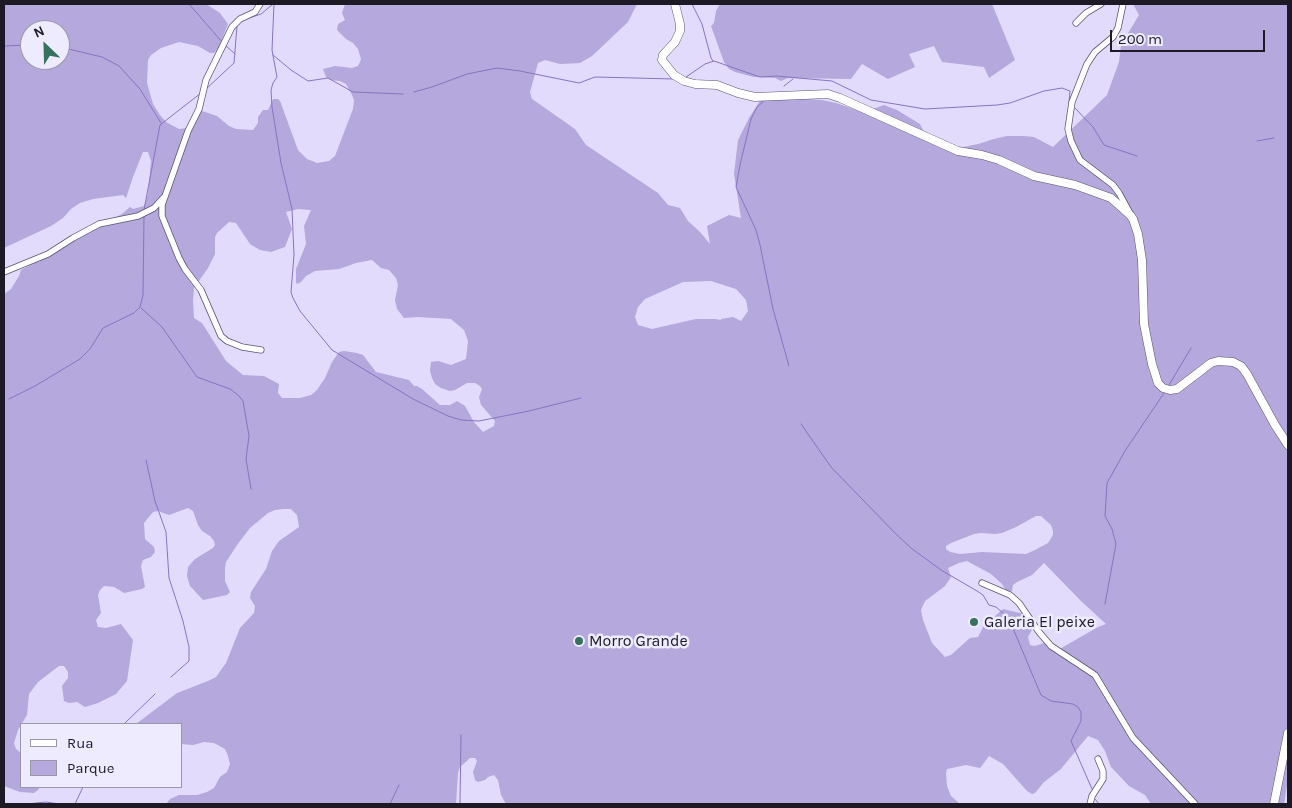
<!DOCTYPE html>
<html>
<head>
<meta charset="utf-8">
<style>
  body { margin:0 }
  #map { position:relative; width:1292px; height:808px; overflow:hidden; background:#e2dbfb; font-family:Karla,sans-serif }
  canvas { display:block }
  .frame { position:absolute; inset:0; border:5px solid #1d1a26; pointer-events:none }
  .legend { position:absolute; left:20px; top:723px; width:162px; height:65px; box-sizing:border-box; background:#eeebfe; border:1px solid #9a97a8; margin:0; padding:6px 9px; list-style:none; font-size:15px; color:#1d1a26 }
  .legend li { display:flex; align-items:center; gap:10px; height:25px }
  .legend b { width:25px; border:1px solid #9a97a8 }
  .north { position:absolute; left:20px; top:20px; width:50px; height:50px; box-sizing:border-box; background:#eeebfe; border:1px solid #9a97a8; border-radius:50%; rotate:336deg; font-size:14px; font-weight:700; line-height:20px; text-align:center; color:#1d1a26 }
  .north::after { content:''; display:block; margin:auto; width:18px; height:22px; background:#36725d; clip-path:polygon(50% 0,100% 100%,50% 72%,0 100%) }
  .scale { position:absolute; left:1110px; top:30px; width:155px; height:22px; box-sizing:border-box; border:2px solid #1d1a26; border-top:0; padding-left:6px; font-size:15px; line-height:18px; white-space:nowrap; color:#1d1a26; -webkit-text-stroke:4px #eeebfe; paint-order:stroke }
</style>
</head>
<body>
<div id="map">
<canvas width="1292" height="808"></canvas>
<div class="frame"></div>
<ul class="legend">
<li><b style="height:6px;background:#fff"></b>Rua</li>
<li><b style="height:14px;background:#b4a8dc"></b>Parque</li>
</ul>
<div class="north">N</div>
<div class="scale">200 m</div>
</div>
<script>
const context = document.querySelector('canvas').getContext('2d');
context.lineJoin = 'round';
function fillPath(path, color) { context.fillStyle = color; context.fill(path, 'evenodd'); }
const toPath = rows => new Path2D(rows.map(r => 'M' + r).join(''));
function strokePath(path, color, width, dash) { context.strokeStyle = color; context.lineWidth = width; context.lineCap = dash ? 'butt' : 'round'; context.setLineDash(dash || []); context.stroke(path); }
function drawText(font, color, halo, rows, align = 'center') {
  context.font = font + ' Karla,sans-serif'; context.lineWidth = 5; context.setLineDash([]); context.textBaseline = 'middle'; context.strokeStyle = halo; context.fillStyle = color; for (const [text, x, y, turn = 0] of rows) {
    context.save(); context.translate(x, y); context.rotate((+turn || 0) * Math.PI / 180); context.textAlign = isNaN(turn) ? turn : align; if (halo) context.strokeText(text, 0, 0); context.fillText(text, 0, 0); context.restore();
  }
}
const green = toPath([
  [4,4,206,4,220,13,228,24,218,49,214,53,210,53,198,46,179,42,161,48,151,55,148,60,147,83,153,104,160,115,166,122,179,129,187,128,202,111,217,116,229,126,236,129,253,130,258,123,258,117,263,110,268,110,273,99,278,99,280,101,298,150,307,159,317,163,329,161,335,156,353,109,354,100,352,95,346,84,340,81,331,80,326,77,323,69,335,66,352,68,358,66,360,62,361,59,358,49,353,43,346,39,337,30,338,24,345,20,342,13,345,4,637,4,628,22,592,56,580,63,560,64,545,60,538,63,530,92,532,99,535,101,575,129,586,145,658,193,668,205,680,208,688,221,700,232,710,244,707,226,729,215,741,218,734,174,738,140,749,118,763,96,822,100,836,103,871,115,873,109,884,105,897,110,920,124,923,130,931,135,959,148,978,144,994,139,1007,136,1024,136,1034,137,1053,147,1107,95,1119,62,1121,45,1139,15,1133,4,1288,4,1288,779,1284,804,1151,804,1145,795,1129,786,1111,767,1105,751,1098,740,1088,736,1061,769,1044,782,1035,793,1032,794,1027,791,1003,764,989,756,980,768,966,765,947,769,946,773,947,786,951,796,960,804,506,804,501,795,498,780,494,775,488,777,485,780,478,782,475,780,473,772,477,761,475,758,470,758,460,767,458,773,456,804,166,804,170,799,179,795,197,795,207,792,214,788,220,777,227,772,230,764,228,756,225,749,214,743,204,742,193,745,181,744,181,724,136,724,177,693,208,681,216,677,226,663,240,628,254,613,255,606,250,598,251,592,266,569,272,551,279,541,299,527,297,515,291,509,284,509,275,510,268,513,250,528,237,545,226,562,225,568,225,581,230,592,227,595,203,600,190,586,187,576,188,567,195,559,213,548,215,545,214,541,210,536,202,531,198,525,193,511,188,508,169,515,158,511,153,512,144,523,145,539,154,547,155,552,151,557,143,560,141,566,145,587,142,589,124,593,114,587,104,586,100,590,98,595,101,613,96,620,98,627,106,628,121,624,133,640,127,681,116,694,98,703,85,707,77,702,69,703,64,701,62,686,68,678,68,672,64,666,59,666,38,682,29,694,27,715,18,730,14,743,16,749,21,753,21,787,39,787,39,789,34,793,20,792,4,786,4,294,11,289,19,276,21,270,55,252,93,228,122,214,130,207,133,209,144,206,148,193,151,161,148,152,143,152,133,177,126,198,123,195,93,199,80,203,71,209,63,218,51,226,4,248],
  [30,30,60,30,60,60,30,60],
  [298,209,311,210,304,226,306,244,296,269,296,282,297,284,301,282,306,276,315,271,339,269,356,263,372,260,381,268,389,270,396,278,398,285,395,300,397,309,404,318,418,317,451,319,464,330,468,341,466,359,451,365,438,361,431,362,430,371,432,378,435,384,441,388,450,391,455,390,467,383,475,383,480,386,482,389,479,397,481,405,495,421,494,426,483,432,474,422,465,406,457,401,450,405,440,405,422,389,417,386,414,386,409,380,376,372,363,355,357,353,344,351,339,352,332,362,325,378,317,390,311,395,300,398,282,398,278,393,279,384,264,376,243,375,226,361,202,323,194,318,193,301,194,288,208,268,215,254,215,237,217,233,229,222,236,223,250,244,260,250,271,252,285,247,292,229,286,212],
  [711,281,736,289,746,300,748,311,741,321,733,317,721,319,721,320,715,319,696,319,652,329,638,325,635,317,638,307,645,299,683,282],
  [1036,516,1041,516,1051,525,1053,531,1053,535,1048,543,1035,550,1026,554,982,552,960,554,950,552,946,549,946,546,951,543,974,534,981,533,995,534,1002,533,1016,527],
  [967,561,991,574,1002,584,1007,592,1012,591,1013,585,1017,582,1032,575,1044,563,1081,601,1106,624,1098,627,1058,650,1057,646,1050,641,1035,646,1030,645,1028,637,1034,626,1024,614,1003,609,983,627,978,637,970,638,951,655,945,657,932,643,923,620,921,610,925,601,945,586,951,577,948,568,959,563],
  [720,4,992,4,1015,60,989,78,984,67,942,62,934,46,909,54,915,67,888,79,862,64,851,79,788,78,781,81,775,78,754,77,735,72,729,69,724,62,711,26,714,23,716,11]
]);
const stream = toPath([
  [189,4,222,42],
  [274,4,272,50,277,77,273,83,271,90,272,107,281,163,292,209,294,255,291,292,293,298,300,311,332,350,413,399,448,416,461,420,479,421,529,411,581,398],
  [692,4,702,24,711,58,713,61],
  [243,20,261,14,273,4],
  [225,45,235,54],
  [4,46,30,45],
  [60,47,102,57,119,66,140,89,161,123],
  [273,55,291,70,308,81,328,78,353,92,403,94],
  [686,77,705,64,714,61,760,77,776,76,832,81,871,100,925,109,997,105,1010,103,1044,91,1062,88,1070,91,1069,102],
  [784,86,793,79],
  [206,89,234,63,237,26],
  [414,92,432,87,467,74,497,68,520,71,579,83,595,77,674,79],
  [763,102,757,107,751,119,740,165,736,187,756,230,760,245,773,309,789,366],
  [1075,108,1093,127,1104,145,1137,156],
  [1257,141,1274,138],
  [144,210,160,125,201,93],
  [141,308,162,327,197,377,230,389,239,396,243,401,249,436,246,459,251,489],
  [1169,385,1191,348],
  [9,399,35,386,80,359,90,349,103,328,134,313,140,307,143,295,144,216],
  [801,424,831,467,894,532,911,548,941,570,977,591,983,595,989,605,996,607,1004,614,1012,626,1041,695,1051,701,1073,704,1078,707,1081,712,1081,721,1071,741,1092,789],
  [146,460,155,501,166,532,169,578,183,621,189,647,189,661,171,677],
  [1105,604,1116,544,1112,529,1105,516,1107,483,1125,451,1164,393],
  [124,724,155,694],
  [1095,799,1099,804],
  [27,804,46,802,59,804],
  [75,804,83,787],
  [390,804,399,785],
  [460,804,461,735]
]);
const minor = toPath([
  [260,4,255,12,240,19,232,27,206,80,199,109,188,131,162,205,162,216,179,258,185,269,201,290,221,336,227,341,242,347,261,350],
  [1123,4,1118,28,1113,37,1095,52,1087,64,1072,102,1068,129,1071,141,1080,160,1113,185,1119,193,1131,215],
  [1076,23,1086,13,1101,4],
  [4,272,48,254,73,238,99,224,138,216,154,208,163,198],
  [982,583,1010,595,1019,603,1039,632,1051,646,1095,675,1133,738,1195,804],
  [1090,804,1092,796,1103,779,1103,771,1098,759]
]);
const tertiary = toPath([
  [675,4,680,24,680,31,675,42,663,55,662,60,674,75,684,81,695,84,717,85,738,93,755,97,828,94,840,98,958,151,982,155,999,160,1034,176,1075,185,1111,198,1130,215,1133,219,1138,234,1142,260,1144,324,1152,364,1158,383,1163,388,1170,390,1177,389,1211,363,1218,361,1233,362,1241,366,1247,374,1275,425,1288,445],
  [1274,804,1288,733]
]);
const markers = [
  [974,622,5,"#36725d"],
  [579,641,5,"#36725d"]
];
const poiNames = [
  ["Galeria El peixe",984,622],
  ["Morro Grande",589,641]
];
fillPath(green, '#b4a8dc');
strokePath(stream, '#8973c2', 1);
strokePath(minor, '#5b546f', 7);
strokePath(tertiary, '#5b546f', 9);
strokePath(minor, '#fff', 5.5);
strokePath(tertiary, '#fff', 8);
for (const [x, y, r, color] of markers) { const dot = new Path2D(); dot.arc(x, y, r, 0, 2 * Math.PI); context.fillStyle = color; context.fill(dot); strokePath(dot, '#eeebfe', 2); }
drawText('16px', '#1d1a26', '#eeebfe', poiNames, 'left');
</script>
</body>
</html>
